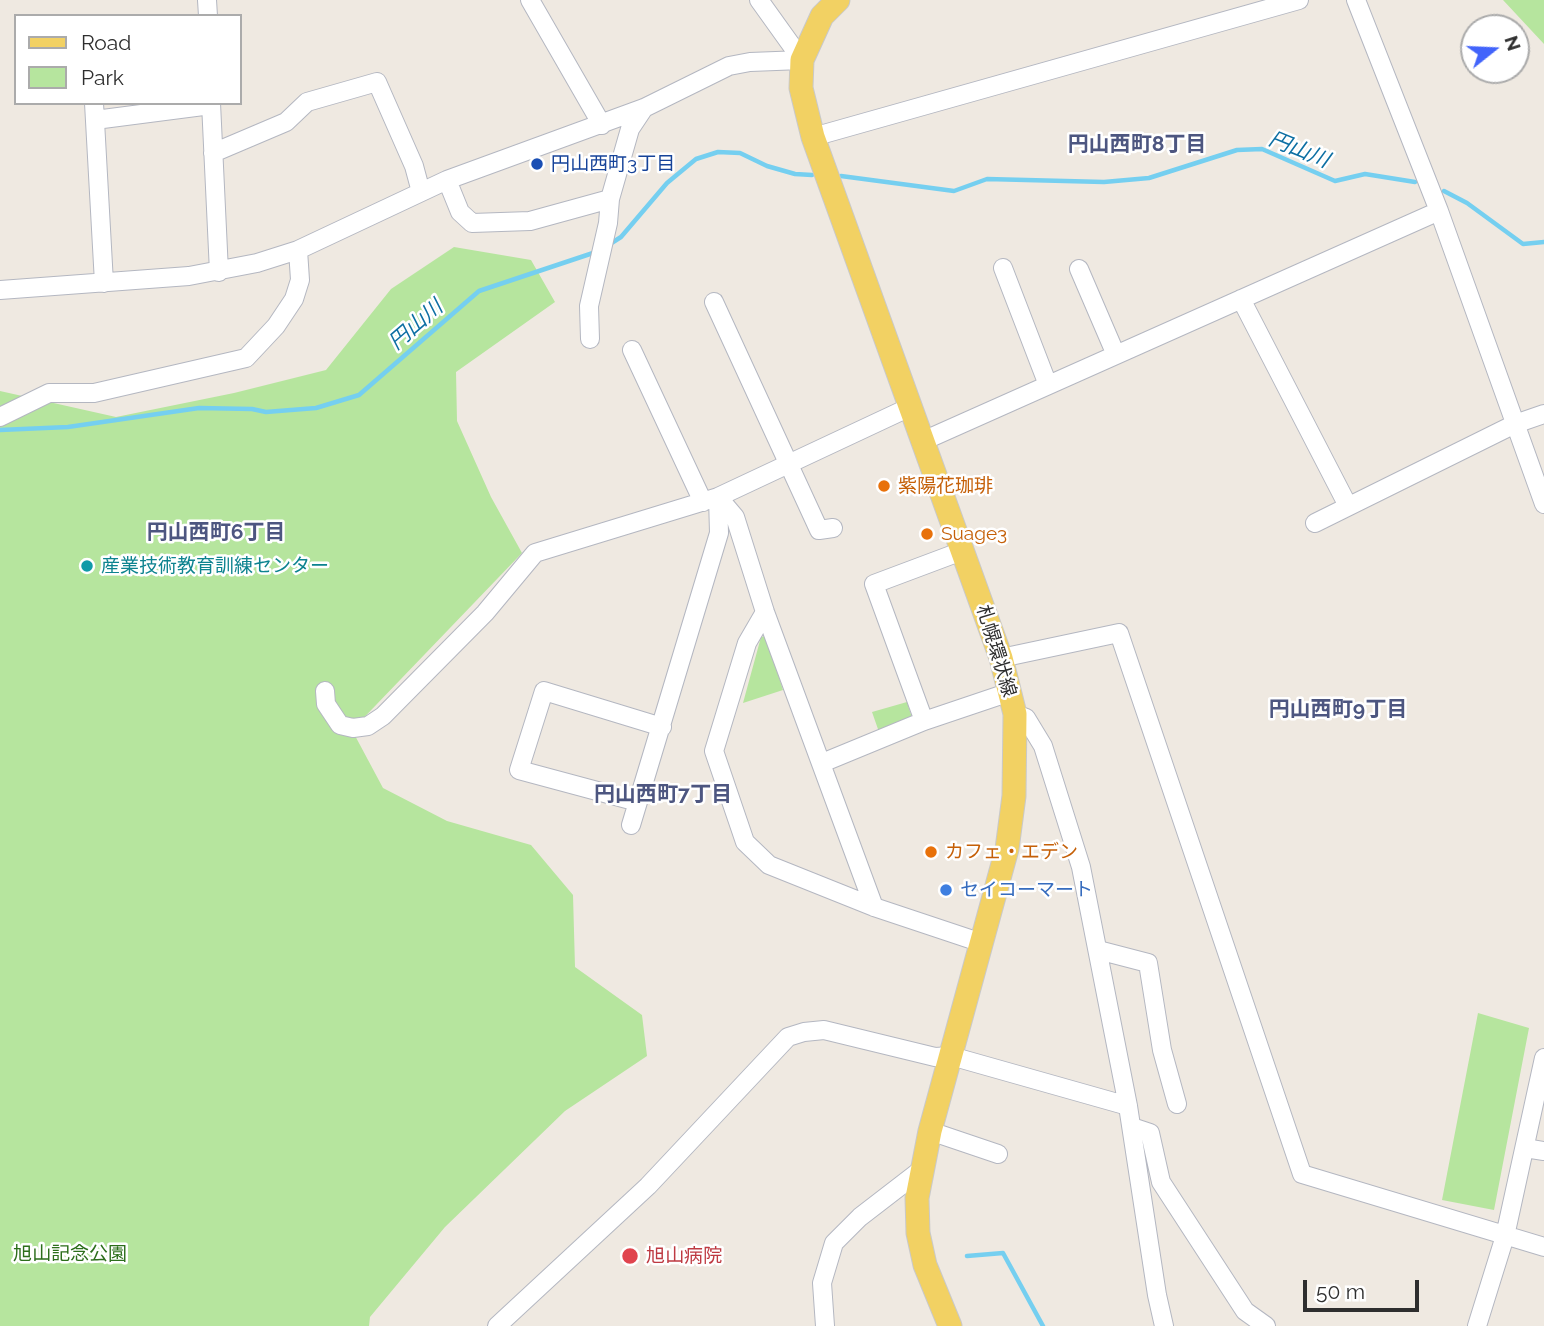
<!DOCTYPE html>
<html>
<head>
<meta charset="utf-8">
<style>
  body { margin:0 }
  #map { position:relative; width:1544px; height:1326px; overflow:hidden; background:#efe9e1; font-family:Raleway,sans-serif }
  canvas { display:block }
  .legend { position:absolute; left:14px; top:14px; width:228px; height:91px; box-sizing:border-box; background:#fff; border:2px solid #ababab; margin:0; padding:9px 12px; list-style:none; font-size:21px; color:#2e2e2e }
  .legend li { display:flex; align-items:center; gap:14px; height:35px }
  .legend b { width:35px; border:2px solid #ababab }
  .north { position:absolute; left:1460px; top:14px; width:70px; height:70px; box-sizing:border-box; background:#fff; border:2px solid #ababab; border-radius:50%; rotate:72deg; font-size:19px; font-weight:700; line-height:28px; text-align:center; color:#2e2e2e }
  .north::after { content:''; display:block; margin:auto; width:24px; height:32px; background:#4264fb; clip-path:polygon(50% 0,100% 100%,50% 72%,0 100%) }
  .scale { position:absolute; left:1303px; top:1280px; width:116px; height:32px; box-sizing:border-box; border:4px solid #2e2e2e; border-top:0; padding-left:9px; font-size:21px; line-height:24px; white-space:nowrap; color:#2e2e2e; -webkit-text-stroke:5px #fff; paint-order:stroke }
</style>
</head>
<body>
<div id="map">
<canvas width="1544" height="1326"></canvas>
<ul class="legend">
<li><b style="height:9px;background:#f2d163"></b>Road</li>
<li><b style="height:19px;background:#b6e59e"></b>Park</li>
</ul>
<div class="north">N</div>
<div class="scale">50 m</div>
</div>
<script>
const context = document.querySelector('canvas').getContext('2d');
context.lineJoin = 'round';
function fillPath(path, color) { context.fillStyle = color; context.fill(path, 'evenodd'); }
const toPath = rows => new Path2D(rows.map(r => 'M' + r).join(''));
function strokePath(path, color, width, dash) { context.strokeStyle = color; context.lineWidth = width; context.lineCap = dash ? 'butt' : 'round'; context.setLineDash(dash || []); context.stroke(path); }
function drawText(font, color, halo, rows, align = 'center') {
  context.font = font + ' Raleway,"Noto Sans JP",sans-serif'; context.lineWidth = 5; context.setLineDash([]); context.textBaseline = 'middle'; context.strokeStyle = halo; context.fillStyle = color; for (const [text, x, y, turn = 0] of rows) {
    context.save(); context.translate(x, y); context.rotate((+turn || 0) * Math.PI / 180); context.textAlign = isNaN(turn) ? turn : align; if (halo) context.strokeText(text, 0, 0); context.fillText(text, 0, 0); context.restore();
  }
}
const green = toPath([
  [1503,0,1544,0,1544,44],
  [454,247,531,260,555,302,456,372,457,421,491,497,522,553,352,730,383,788,447,821,531,845,573,895,575,967,642,1015,647,1056,565,1111,445,1227,370,1317,369,1326,0,1326,0,391,116,417,234,393,326,370,391,289],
  [766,636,783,690,743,703,761,637],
  [907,702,913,721,879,732,872,712],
  [1478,1013,1529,1028,1494,1210,1442,1200]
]);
const stream = toPath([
  [841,176,954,191,987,179,1104,182,1149,178,1237,150,1262,149,1335,181,1365,174,1415,182],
  [1444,191,1467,203,1523,244,1544,242],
  [610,244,621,237,667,183,696,159,718,152,740,153,767,166,795,174,812,175],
  [0,430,68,427,199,408,252,409,266,412,316,408,359,395,479,291,596,252],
  [967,1256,1003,1253,1043,1326]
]);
const minor = toPath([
  [207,0,208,16],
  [530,0,602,125],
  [759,0,802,60],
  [1356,0,1439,211,1544,504],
  [94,103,104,283],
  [211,103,219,272],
  [95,120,211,105],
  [813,137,1299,0],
  [213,153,286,122,307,102,377,82,414,166,421,192],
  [447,180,460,212,472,223,530,221,610,199,630,129,644,108],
  [1003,268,1048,385],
  [1079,269,1116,355],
  [0,290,189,276,257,263,298,250,447,180,644,108,729,66,750,62,802,60],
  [1241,299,1348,506],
  [714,302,819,530,833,528],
  [590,339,589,306,608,223,610,199],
  [632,350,703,502],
  [0,417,49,393,94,393,246,358,276,326,294,299,300,280,298,250],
  [923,441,1439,211],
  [718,497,735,517,765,612,874,907],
  [1315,523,1515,424,1544,414],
  [765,612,747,643,714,751,745,842,769,865,874,907,982,943],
  [1001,658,1119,633,1302,1174,1544,1247],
  [325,691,326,704,340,725,353,728,368,726,383,716,485,613,535,553,718,497,910,407],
  [1015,714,1026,718,1043,746,1081,867,1128,1106,1157,1295,1164,1326],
  [924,721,874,584,962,551],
  [822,763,924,721,1010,692],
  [638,802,519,770,544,691,662,727],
  [631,825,719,533,718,497],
  [1098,950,1148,963,1162,1050,1177,1104],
  [1132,1127,1150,1133,1161,1182,1245,1311,1266,1326],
  [930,1131,998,1154],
  [1525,1148,1544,1151],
  [497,1326,648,1186,788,1037,804,1032,824,1030,935,1057,951,1056,1128,1106],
  [825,1326,822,1283,834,1243,860,1217,921,1170],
  [1477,1326,1505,1236,1544,1058]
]);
const major = toPath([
  [838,0,822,16,802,60,801,88,813,137,1001,658,1015,714,1014,796,1007,849,930,1131,917,1198,918,1233,925,1265,950,1326]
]);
const markers = [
  [537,164,7,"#1a4fb4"],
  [884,486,7,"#e8710a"],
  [927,534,7,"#e8710a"],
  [87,566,7,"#0f9aa8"],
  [931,852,7,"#e8710a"],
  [946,890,7,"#3f7fe0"],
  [630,1256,9,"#e0444e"]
];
const transitNames = [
  ["円山西町3丁目",551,164]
];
const foodNames = [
  ["紫陽花珈琲",898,486],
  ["Suage3",941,534],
  ["カフェ・エデン",945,852]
];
const cultureNames = [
  ["産業技術教育訓練センター",101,566]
];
const streetNames = [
  ["札幌環状線",996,651,73]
];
const shopNames = [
  ["セイコーマート",960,890]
];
const parkNames = [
  ["旭山記念公園",70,1254]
];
const healthNames = [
  ["旭山病院",646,1256]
];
const neighbourhoodNames = [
  ["円山西町8丁目",1137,145],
  ["円山西町6丁目",216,533],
  ["円山西町9丁目",1338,710],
  ["円山西町7丁目",663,795]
];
const waterNames = [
  ["円山川",1299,150,22],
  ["円山川",416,325,-41]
];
fillPath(green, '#b6e59e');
strokePath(stream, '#75cff0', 4.5);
strokePath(minor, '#b4b7c1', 20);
strokePath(major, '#c9c9c9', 25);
strokePath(minor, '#fff', 18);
strokePath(major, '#f2d163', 23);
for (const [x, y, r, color] of markers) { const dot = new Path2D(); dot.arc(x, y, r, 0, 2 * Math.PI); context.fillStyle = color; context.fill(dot); strokePath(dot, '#fff', 2.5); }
drawText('19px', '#164399', '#fff', transitNames, 'left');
drawText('19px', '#c56008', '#fff', foodNames, 'left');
drawText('19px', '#0d838f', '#fff', cultureNames, 'left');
drawText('19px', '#2e2e2e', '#fff', streetNames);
drawText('19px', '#366cbe', '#fff', shopNames, 'left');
drawText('19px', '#2c6e1b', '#fff', parkNames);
drawText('19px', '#be3a42', '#fff', healthNames, 'left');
drawText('bold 21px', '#4d5680', '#fff', neighbourhoodNames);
drawText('italic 21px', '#0d6fa3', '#fff', waterNames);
</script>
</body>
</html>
